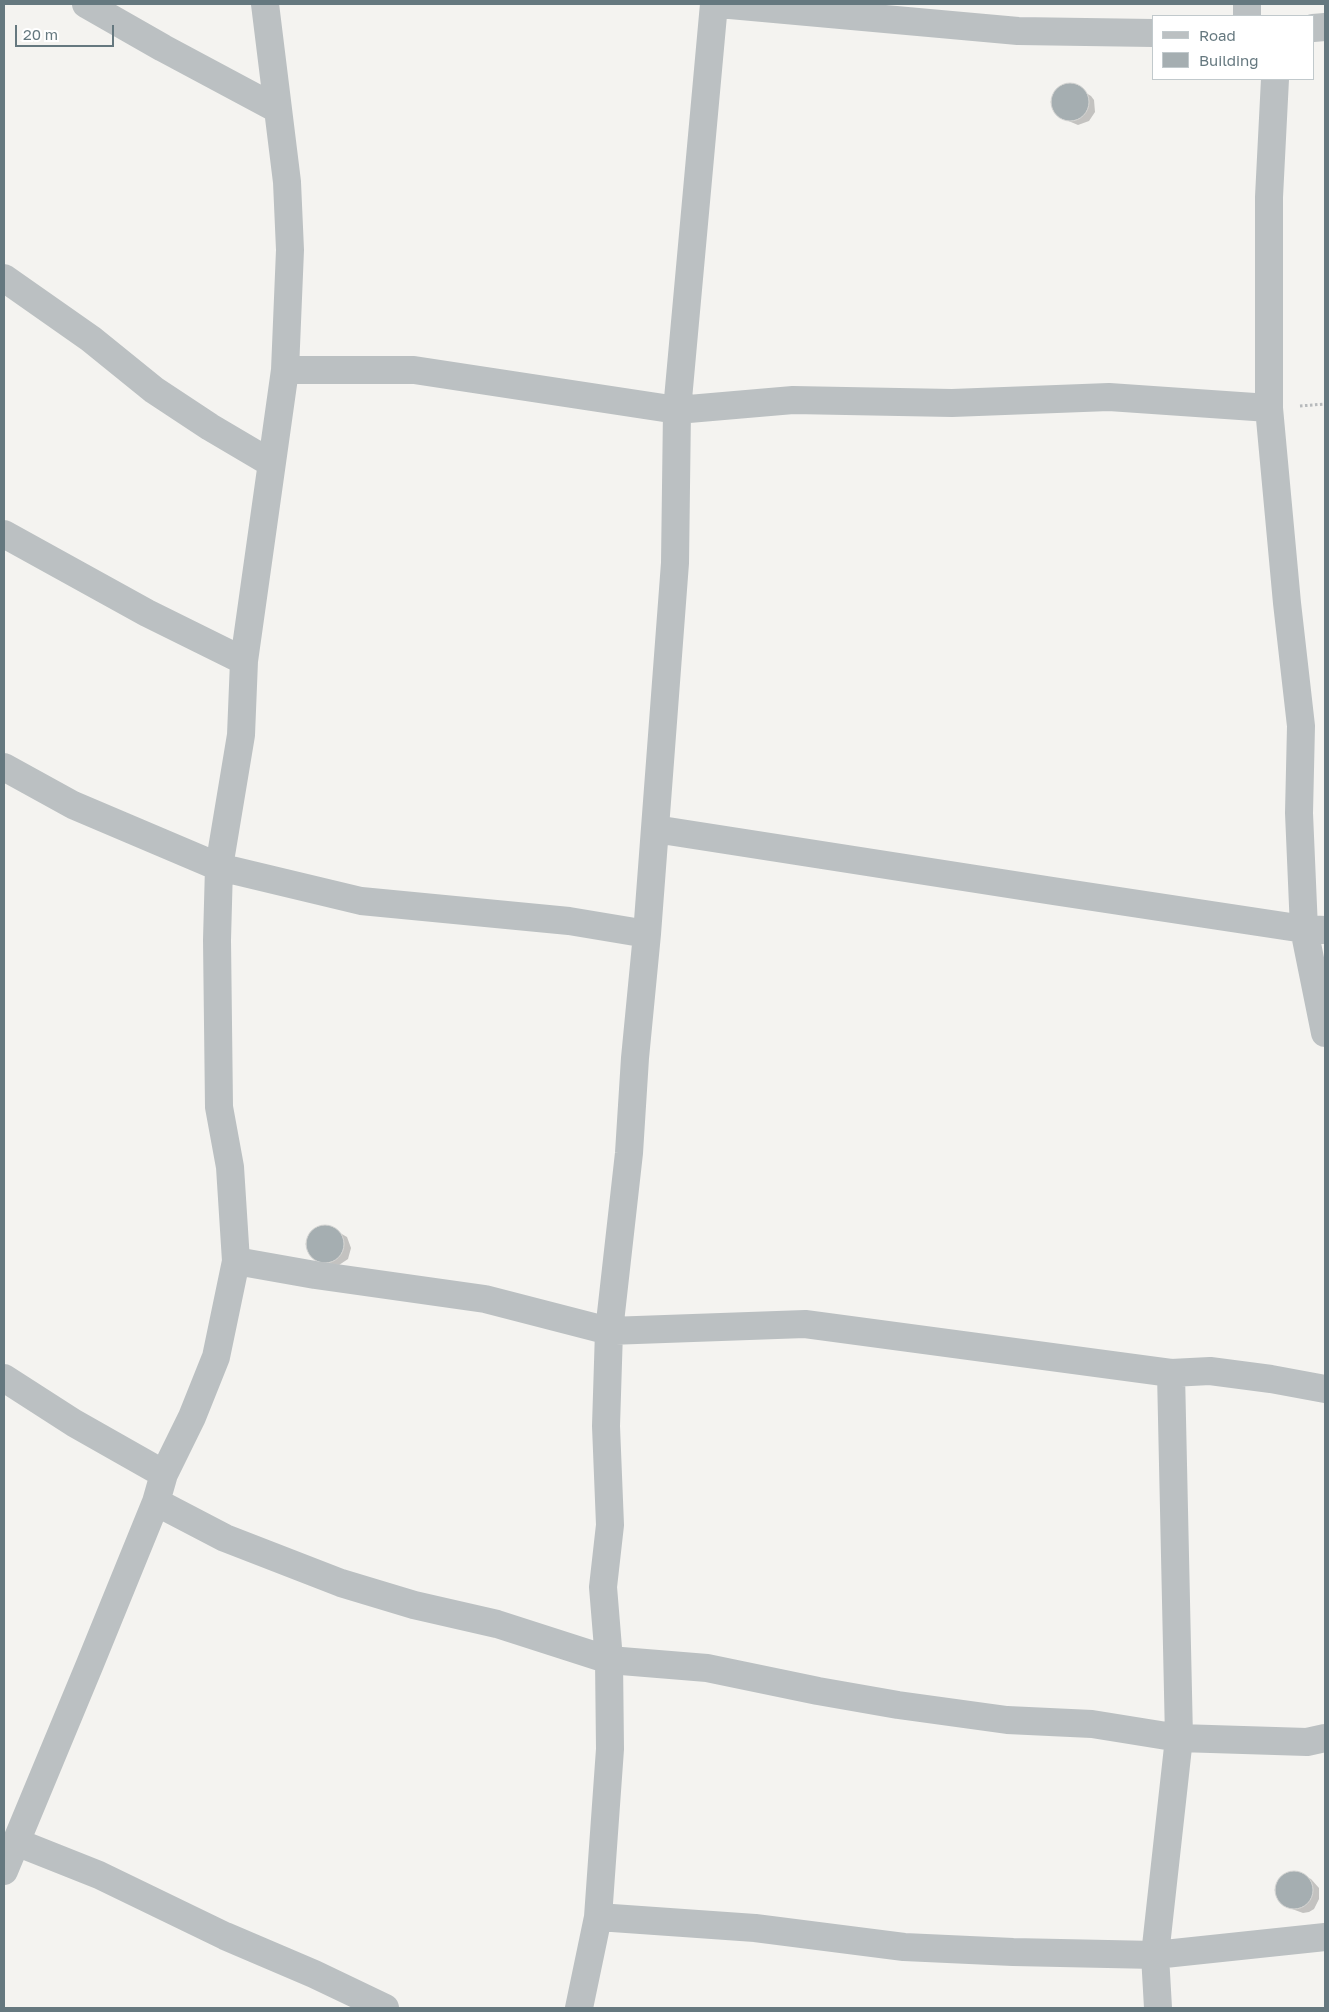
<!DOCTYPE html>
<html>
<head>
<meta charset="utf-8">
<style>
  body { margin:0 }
  #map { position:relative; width:1329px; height:2012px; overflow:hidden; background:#f4f3f0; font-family:"Golos Text",sans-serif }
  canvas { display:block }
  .frame { position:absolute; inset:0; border:5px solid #65787f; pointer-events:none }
  .legend { position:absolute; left:1152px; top:15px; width:162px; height:65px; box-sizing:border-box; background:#fff; border:1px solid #c1c9cc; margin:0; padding:6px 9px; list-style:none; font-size:15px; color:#65787f }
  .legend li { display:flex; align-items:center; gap:10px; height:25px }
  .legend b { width:25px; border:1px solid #c1c9cc }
  .scale { position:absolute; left:15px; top:25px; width:99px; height:22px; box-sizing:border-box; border:2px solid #65787f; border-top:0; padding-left:6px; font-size:15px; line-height:18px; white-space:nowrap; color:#65787f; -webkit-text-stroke:4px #fff; paint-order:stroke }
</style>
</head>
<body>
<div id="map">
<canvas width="1329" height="2012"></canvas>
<div class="frame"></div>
<ul class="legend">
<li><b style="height:6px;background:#bbc0c2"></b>Road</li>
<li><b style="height:14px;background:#a5aeb1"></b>Building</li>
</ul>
<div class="scale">20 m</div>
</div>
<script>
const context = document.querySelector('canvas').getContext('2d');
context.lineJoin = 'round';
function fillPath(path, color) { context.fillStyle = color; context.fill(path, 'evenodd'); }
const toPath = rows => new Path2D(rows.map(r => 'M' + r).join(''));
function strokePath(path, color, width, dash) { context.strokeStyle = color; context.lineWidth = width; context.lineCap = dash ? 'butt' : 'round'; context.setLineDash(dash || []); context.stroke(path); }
const shadow = toPath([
  [1073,85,1091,96,1094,100,1095,112,1089,121,1078,125,1059,117,1053,107,1053,96,1061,87],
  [322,1226,328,1226,347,1237,351,1248,348,1259,339,1265,323,1263,311,1254,307,1243,309,1237,312,1232],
  [1297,1872,1311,1879,1319,1888,1319,1899,1314,1909,1309,1912,1303,1913,1292,1909,1284,1905,1277,1895,1278,1883,1286,1874]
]);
const building = toPath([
  '1051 102a19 19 0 1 1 38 0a19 19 0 1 1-38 0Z',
  '306 1244a19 19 0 1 1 38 0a19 19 0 1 1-38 0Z',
  '1275 1890a19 19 0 1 1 38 0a19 19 0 1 1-38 0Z'
]);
const path = toPath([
  [1300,406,1325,404]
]);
const street = toPath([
  [86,4,163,48,277,109],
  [719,4,1018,31,1153,33],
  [1247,16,1247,4],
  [1313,28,1325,27],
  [1275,79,1269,197,1269,408,1287,603,1301,726,1299,813,1304,929,1325,1033],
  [4,278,91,339,154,390,210,427,271,463],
  [285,370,414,370,677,410,793,400,952,403,1109,397,1269,408],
  [4,534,147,613,244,661],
  [4,767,73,805,219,867,361,901,569,921,647,934],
  [655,829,1053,891,1304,929,1325,930],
  [236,1261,315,1275,485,1299,609,1331,805,1324,1171,1373,1210,1371,1271,1379,1325,1389],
  [4,1378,74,1423,164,1474],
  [156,1502,225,1538,341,1583,414,1605,497,1624,609,1660,707,1668,818,1691,898,1705,1007,1720,1092,1724,1179,1738,1307,1742,1325,1738],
  [16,1842,99,1875,225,1936,314,1974,385,2008],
  [4,1871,90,1664,156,1502,164,1474,192,1417,216,1357,236,1261,230,1167,219,1107,217,940,219,867,241,735,244,661,285,370,290,250,287,182,265,4],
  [598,1917,755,1928,904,1947,1013,1952,1155,1955,1325,1937],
  [579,2008,598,1917,610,1749,609,1660,603,1587,610,1525,606,1426,609,1331,629,1153,635,1058,647,934,675,563,677,410,714,4],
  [1158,2008,1155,1955,1179,1738,1171,1373]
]);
fillPath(shadow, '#0003');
fillPath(building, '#a5aeb1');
strokePath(building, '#d5d5d3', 1);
strokePath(path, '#b7babc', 3, [2.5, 2.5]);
strokePath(street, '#bbc0c2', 28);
</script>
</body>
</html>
